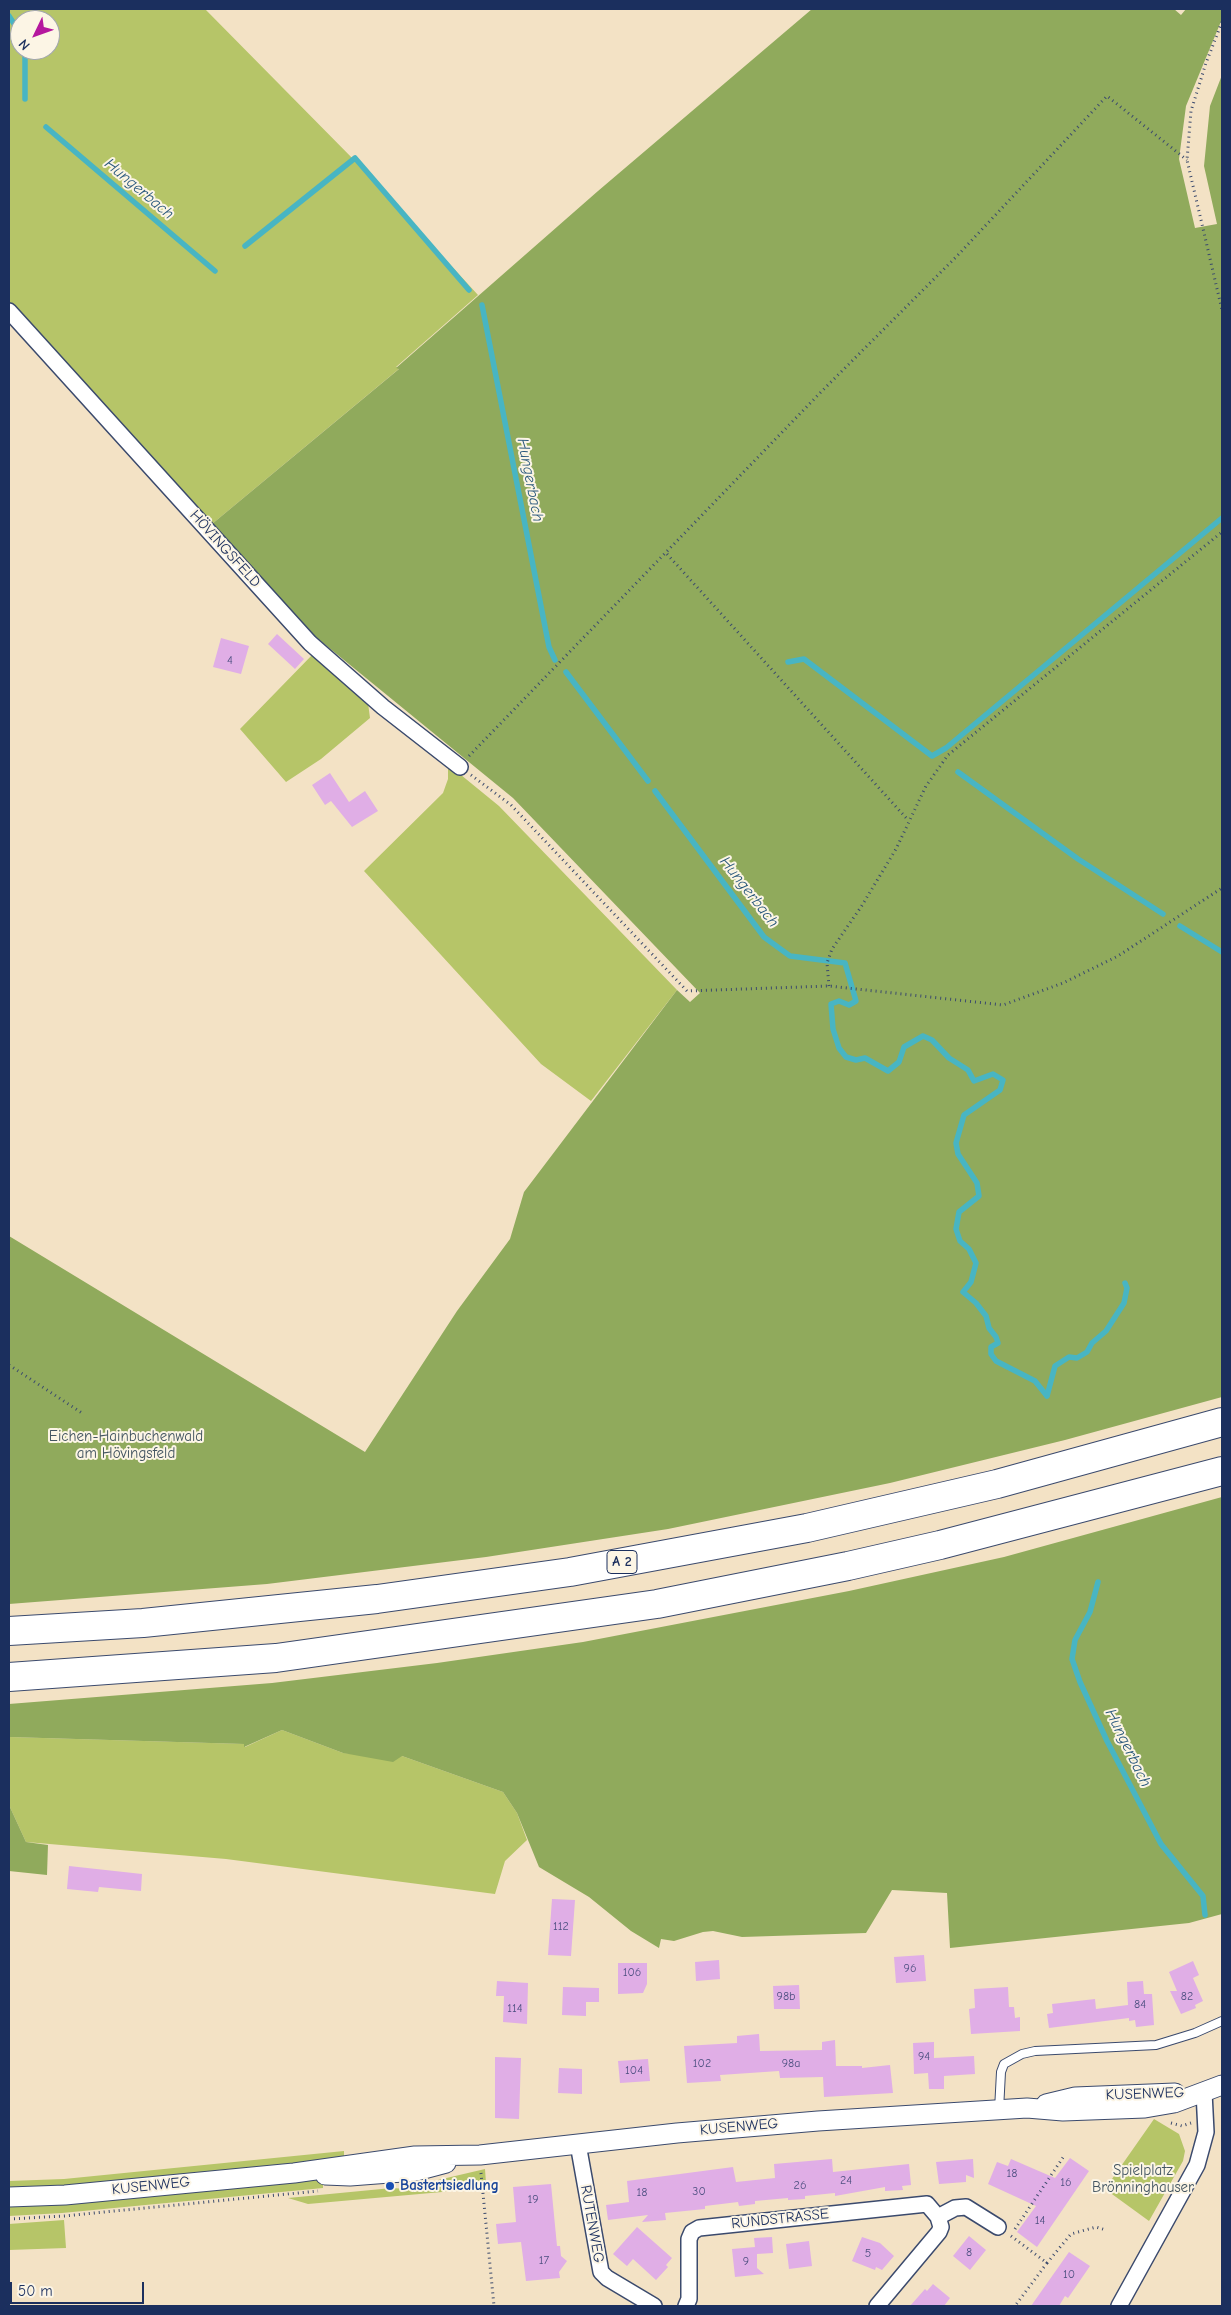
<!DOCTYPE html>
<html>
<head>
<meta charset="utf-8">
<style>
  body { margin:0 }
  #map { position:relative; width:1231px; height:2315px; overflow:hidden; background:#f3e2c5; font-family:"Comic Neue",sans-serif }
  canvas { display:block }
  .frame { position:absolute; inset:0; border:10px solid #1b2f5e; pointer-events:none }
  .north { position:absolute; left:10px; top:10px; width:50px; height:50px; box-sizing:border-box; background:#fcf5e5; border:1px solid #a2a6af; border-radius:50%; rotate:228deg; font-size:14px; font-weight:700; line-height:20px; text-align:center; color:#1b2f5e }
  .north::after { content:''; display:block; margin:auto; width:18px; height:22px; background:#b5179e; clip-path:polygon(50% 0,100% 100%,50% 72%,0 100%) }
  .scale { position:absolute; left:10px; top:2282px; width:134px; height:22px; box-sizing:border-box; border:2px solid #1b2f5e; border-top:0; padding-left:6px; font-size:15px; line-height:18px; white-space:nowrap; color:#1b2f5e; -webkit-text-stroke:4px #fcf5e5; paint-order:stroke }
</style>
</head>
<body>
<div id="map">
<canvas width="1231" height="2315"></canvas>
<div class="frame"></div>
<div class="north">N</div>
<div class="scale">50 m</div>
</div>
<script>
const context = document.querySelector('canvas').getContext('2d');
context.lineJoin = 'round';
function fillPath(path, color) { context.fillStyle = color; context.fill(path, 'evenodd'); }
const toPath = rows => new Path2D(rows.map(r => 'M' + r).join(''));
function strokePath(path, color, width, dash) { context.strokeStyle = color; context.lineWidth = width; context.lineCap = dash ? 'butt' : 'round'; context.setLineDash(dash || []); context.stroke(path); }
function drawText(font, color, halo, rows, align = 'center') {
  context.font = font + ' "Comic Neue",sans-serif'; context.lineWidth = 4; context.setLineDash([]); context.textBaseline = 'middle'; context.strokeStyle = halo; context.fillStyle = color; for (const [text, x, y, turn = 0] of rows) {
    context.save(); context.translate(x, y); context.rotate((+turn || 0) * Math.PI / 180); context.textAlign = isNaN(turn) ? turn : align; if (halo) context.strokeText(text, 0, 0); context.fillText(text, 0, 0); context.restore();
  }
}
const green = toPath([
  [9,9,205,9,359,165,478,295,396,367,400,368,212,524,9,302],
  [20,20,50,20,50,50,20,50],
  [314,653,368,703,370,718,321,759,286,782,240,729],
  [439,757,499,806,677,990,591,1101,541,1064,364,871,443,793,448,779,448,768],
  [282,1730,343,1753,402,1756,503,1792,517,1813,527,1840,505,1861,495,1894,226,1859,26,1842,9,1805,9,1737,245,1744,245,1747],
  [1154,2119,1179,2134,1185,2151,1183,2161,1149,2221,1105,2189],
  [344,2151,344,2160,67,2186,9,2188,9,2181,64,2179],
  [485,2169,486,2183,442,2192,308,2204,288,2198,392,2188,407,2189,438,2186,438,2180],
  [302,2179,323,2181,323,2188,62,2213,9,2216,9,2206],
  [64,2220,66,2248,9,2250,9,2224]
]);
const forest = toPath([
  [812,9,1174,9,1181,15,1186,9,1222,9,1222,19,1186,106,1179,159,1195,228,1217,224,1204,166,1210,106,1222,75,1222,1397,1065,1440,890,1483,668,1529,486,1557,267,1584,9,1604,9,1236,365,1452,457,1311,510,1239,524,1192,677,990,690,1002,700,993,513,798,317,638,212,524,399,369,396,368,598,191],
  [1222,1497,1222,1914,1189,1923,950,1948,947,1893,892,1890,866,1933,742,1937,713,1931,703,1932,674,1941,661,1939,659,1948,631,1931,589,1897,539,1867,517,1813,503,1792,402,1756,393,1762,343,1753,282,1730,244,1747,244,1744,9,1737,9,1704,272,1683,437,1663,583,1642,849,1591,1004,1557],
  [9,1805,26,1842,48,1845,47,1875,9,1871]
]);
const stream = toPath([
  [9,16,20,33],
  [25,99,25,50],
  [46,127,215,271],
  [245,246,355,158,469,290],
  [482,305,549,647,555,660],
  [788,662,804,659,932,756,946,748,1222,518],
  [566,672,648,781],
  [958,772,1078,859,1163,914],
  [655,791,764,937,790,956,845,963,856,1001,849,1005,839,1001,831,1004,833,1029,839,1048,846,1057,856,1060,865,1058,888,1071,899,1062,904,1047,923,1036,932,1040,949,1058,968,1070,974,1081,993,1074,1003,1080,1000,1090,964,1115,956,1143,958,1154,977,1183,979,1196,959,1212,956,1229,960,1241,969,1249,976,1263,971,1282,963,1292,976,1303,986,1316,989,1328,996,1337,998,1343,991,1347,991,1354,996,1361,1035,1381,1047,1396],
  [1180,926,1222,952],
  [1047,1396,1055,1366,1069,1357,1077,1358,1087,1352,1092,1343,1106,1331,1124,1303,1127,1288,1125,1283],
  [1098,1582,1090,1612,1075,1640,1072,1659,1080,1682,1107,1741,1161,1844,1203,1896,1205,1915]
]);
const building = toPath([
  [277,634,304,659,295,669,268,644],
  [221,638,249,646,241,674,213,667],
  [330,773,349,802,365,791,378,811,352,827,331,801,325,805,312,785],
  [69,1866,142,1874,141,1891,99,1887,98,1892,67,1889],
  [552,1899,575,1900,571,1956,548,1955],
  [924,1955,926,1981,896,1983,894,1957],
  [719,1960,720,1979,696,1981,695,1962],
  [1193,1961,1199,1975,1193,1978,1203,2001,1195,2005,1196,2008,1181,2014,1170,1991,1177,1991,1169,1972],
  [618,1963,647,1963,647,1984,643,1993,618,1994],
  [497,1981,528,1983,527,2024,503,2022,504,1996,496,1996],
  [1143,1981,1144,1994,1152,1994,1154,2025,1136,2027,1135,2020,1129,2021,1129,2018,1049,2028,1047,2014,1053,2013,1052,2004,1095,1999,1096,2009,1128,2005,1127,1982],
  [799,1985,800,2009,774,2009,773,1986],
  [563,1987,599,1988,599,2002,586,2002,586,2016,562,2015],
  [1008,1987,1009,2007,1014,2007,1015,2018,1020,2017,1020,2031,971,2034,969,2009,975,2008,974,1989],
  [759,2034,760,2051,822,2050,822,2042,835,2040,836,2066,862,2066,862,2068,890,2065,893,2093,824,2097,823,2077,780,2078,779,2071,720,2075,721,2081,687,2083,684,2046,737,2043,737,2036],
  [934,2042,934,2058,974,2056,975,2074,944,2076,944,2089,929,2089,928,2073,914,2074,913,2043],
  [495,2057,521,2058,519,2119,495,2118],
  [648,2059,650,2081,620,2083,618,2061],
  [559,2068,582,2069,582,2094,558,2093],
  [1070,2158,1089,2171,1037,2247,1017,2232,1036,2206,988,2184,997,2162,1008,2166,1011,2159,1055,2178],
  [832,2159,833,2172,909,2164,911,2185,902,2186,903,2190,885,2191,885,2187,835,2196,835,2193,805,2196,805,2199,788,2200,788,2198,755,2201,755,2204,739,2206,738,2202,705,2206,705,2209,665,2213,666,2220,642,2222,648,2215,608,2220,606,2205,629,2202,627,2181,733,2167,736,2182,775,2178,774,2164],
  [973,2159,974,2178,966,2175,966,2182,939,2184,936,2162],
  [551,2184,557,2246,560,2246,561,2256,567,2261,559,2272,560,2278,526,2281,521,2242,498,2244,496,2224,516,2222,513,2187],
  [637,2227,672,2258,666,2265,668,2267,656,2280,633,2259,627,2266,613,2254],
  [969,2236,986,2250,970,2270,953,2256],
  [772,2237,773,2253,757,2254,757,2268,764,2274,735,2277,732,2249,755,2247,754,2238],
  [862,2237,880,2243,894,2256,882,2270,876,2267,875,2270,852,2261],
  [809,2241,812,2266,789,2269,786,2244],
  [1069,2252,1090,2266,1068,2298,1065,2296,1059,2306,1031,2306],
  [933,2284,950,2298,944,2306,910,2306,925,2289,927,2291]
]);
const path = toPath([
  [1222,22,1206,63,1191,111,1187,160,1222,310],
  [667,554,908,820],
  [469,756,820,393,957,256,1107,96,1187,160],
  [471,775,511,805,687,991,829,986,1003,1005,1063,983,1118,956,1222,888],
  [829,986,827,963,832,949,861,907,896,849,926,786,948,755,1222,532],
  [9,1365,82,1413],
  [1171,2123,1182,2126,1191,2123],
  [481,2173,494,2306],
  [9,2219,64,2216,318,2191],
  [1015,2229,1064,2156],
  [1011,2236,1047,2263,1015,2306],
  [1047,2263,1071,2234,1096,2227,1106,2230]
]);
const service = toPath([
  [999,2110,1001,2072,1004,2064,1022,2054,1035,2051,1156,2045,1195,2033,1222,2021]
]);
const minor = toPath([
  [9,311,310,643,383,707,460,767],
  [578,2144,601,2272,607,2278,654,2306],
  [938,2217,955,2208,966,2207,998,2227],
  [686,2306,689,2299,689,2239,692,2232,699,2228,927,2204,938,2217,941,2227,939,2232,877,2306],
  [1119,2306,1197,2165,1206,2132,1204,2092]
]);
const tertiary = toPath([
  [1046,2104,1075,2097,1175,2093],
  [325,2175,350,2176,416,2171,446,2163],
  [9,2197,65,2195,294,2173,415,2156,480,2155,677,2133,818,2121,1027,2108,1063,2111,1145,2108,1174,2103,1222,2085]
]);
const motorway = toPath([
  [9,1631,143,1623,377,1599,570,1572,807,1528,997,1484,1222,1422],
  [9,1677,276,1658,657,1604,848,1566,940,1545,1222,1471]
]);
const markers = [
  [390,2186,5,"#1a4fb4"]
];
const numberNames = [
  ["4",230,661],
  ["112",561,1927],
  ["96",910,1969],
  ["106",632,1973],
  ["98b",786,1997],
  ["82",1187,1997],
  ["84",1140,2005],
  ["114",515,2009],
  ["94",924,2057],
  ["102",702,2064],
  ["98a",791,2064],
  ["104",634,2071],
  ["18",1012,2174],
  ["24",846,2181],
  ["16",1066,2183],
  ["26",800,2186],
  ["30",699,2192],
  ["18",642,2193],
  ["19",533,2200],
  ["14",1040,2221],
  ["8",969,2253],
  ["5",868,2254],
  ["17",544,2261],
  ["9",746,2262],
  ["10",1069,2275]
];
const shields = [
  [622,1562,30]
];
const shieldNames = [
  ["A 2",622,1562]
];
const streetNames = [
  ["HÖVINGSFELD",225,549,48],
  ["KUSENWEG",1145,2094,-2],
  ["KUSENWEG",739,2127,-5],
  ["KUSENWEG",151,2186,-6],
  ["RUNDSTRASSE",780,2219,-6],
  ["RUTENWEG",592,2224,80]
];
const parkNames = [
  ["Eichen-Hainbuchenwald",126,1437],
  ["am Hövingsfeld",126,1454],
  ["Spielplatz",1143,2171],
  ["Brönninghauser",1143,2188]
];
const transitNames = [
  ["Bastertsiedlung",400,2186]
];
const waterNames = [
  ["Hungerbach",139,189,40],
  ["Hungerbach",530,480,79],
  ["Hungerbach",749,892,52],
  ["Hungerbach",1128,1748,64]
];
fillPath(green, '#b6c568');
fillPath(forest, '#90aa5c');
strokePath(stream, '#48b5c3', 5.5);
fillPath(building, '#e0aee6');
strokePath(service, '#3b4a6d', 10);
strokePath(minor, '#3b4a6d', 18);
strokePath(tertiary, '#3b4a6d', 21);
strokePath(motorway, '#3b4a6d', 30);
strokePath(path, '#3b4a6d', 3, [1, 4]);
strokePath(service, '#fff', 8);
strokePath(minor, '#fff', 15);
strokePath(tertiary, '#fff', 19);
strokePath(motorway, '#fff', 28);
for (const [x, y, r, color] of markers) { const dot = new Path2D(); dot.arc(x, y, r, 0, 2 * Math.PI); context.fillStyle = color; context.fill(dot); strokePath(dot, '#fcf5e5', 2); }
drawText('12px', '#4c4f80', null, numberNames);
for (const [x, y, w] of shields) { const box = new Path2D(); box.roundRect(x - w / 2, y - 11.5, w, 23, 4); context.fillStyle = '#fcf5e5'; context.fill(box); strokePath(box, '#1b2f5e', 1); }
drawText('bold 14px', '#1b2f5e', null, shieldNames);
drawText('15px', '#1b2f5e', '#fcf5e5', streetNames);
drawText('15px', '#425460', '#fcf5e5', parkNames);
drawText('bold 15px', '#164399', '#fcf5e5', transitNames, 'left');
drawText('italic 16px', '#28577c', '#fcf5e5', waterNames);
</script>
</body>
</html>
